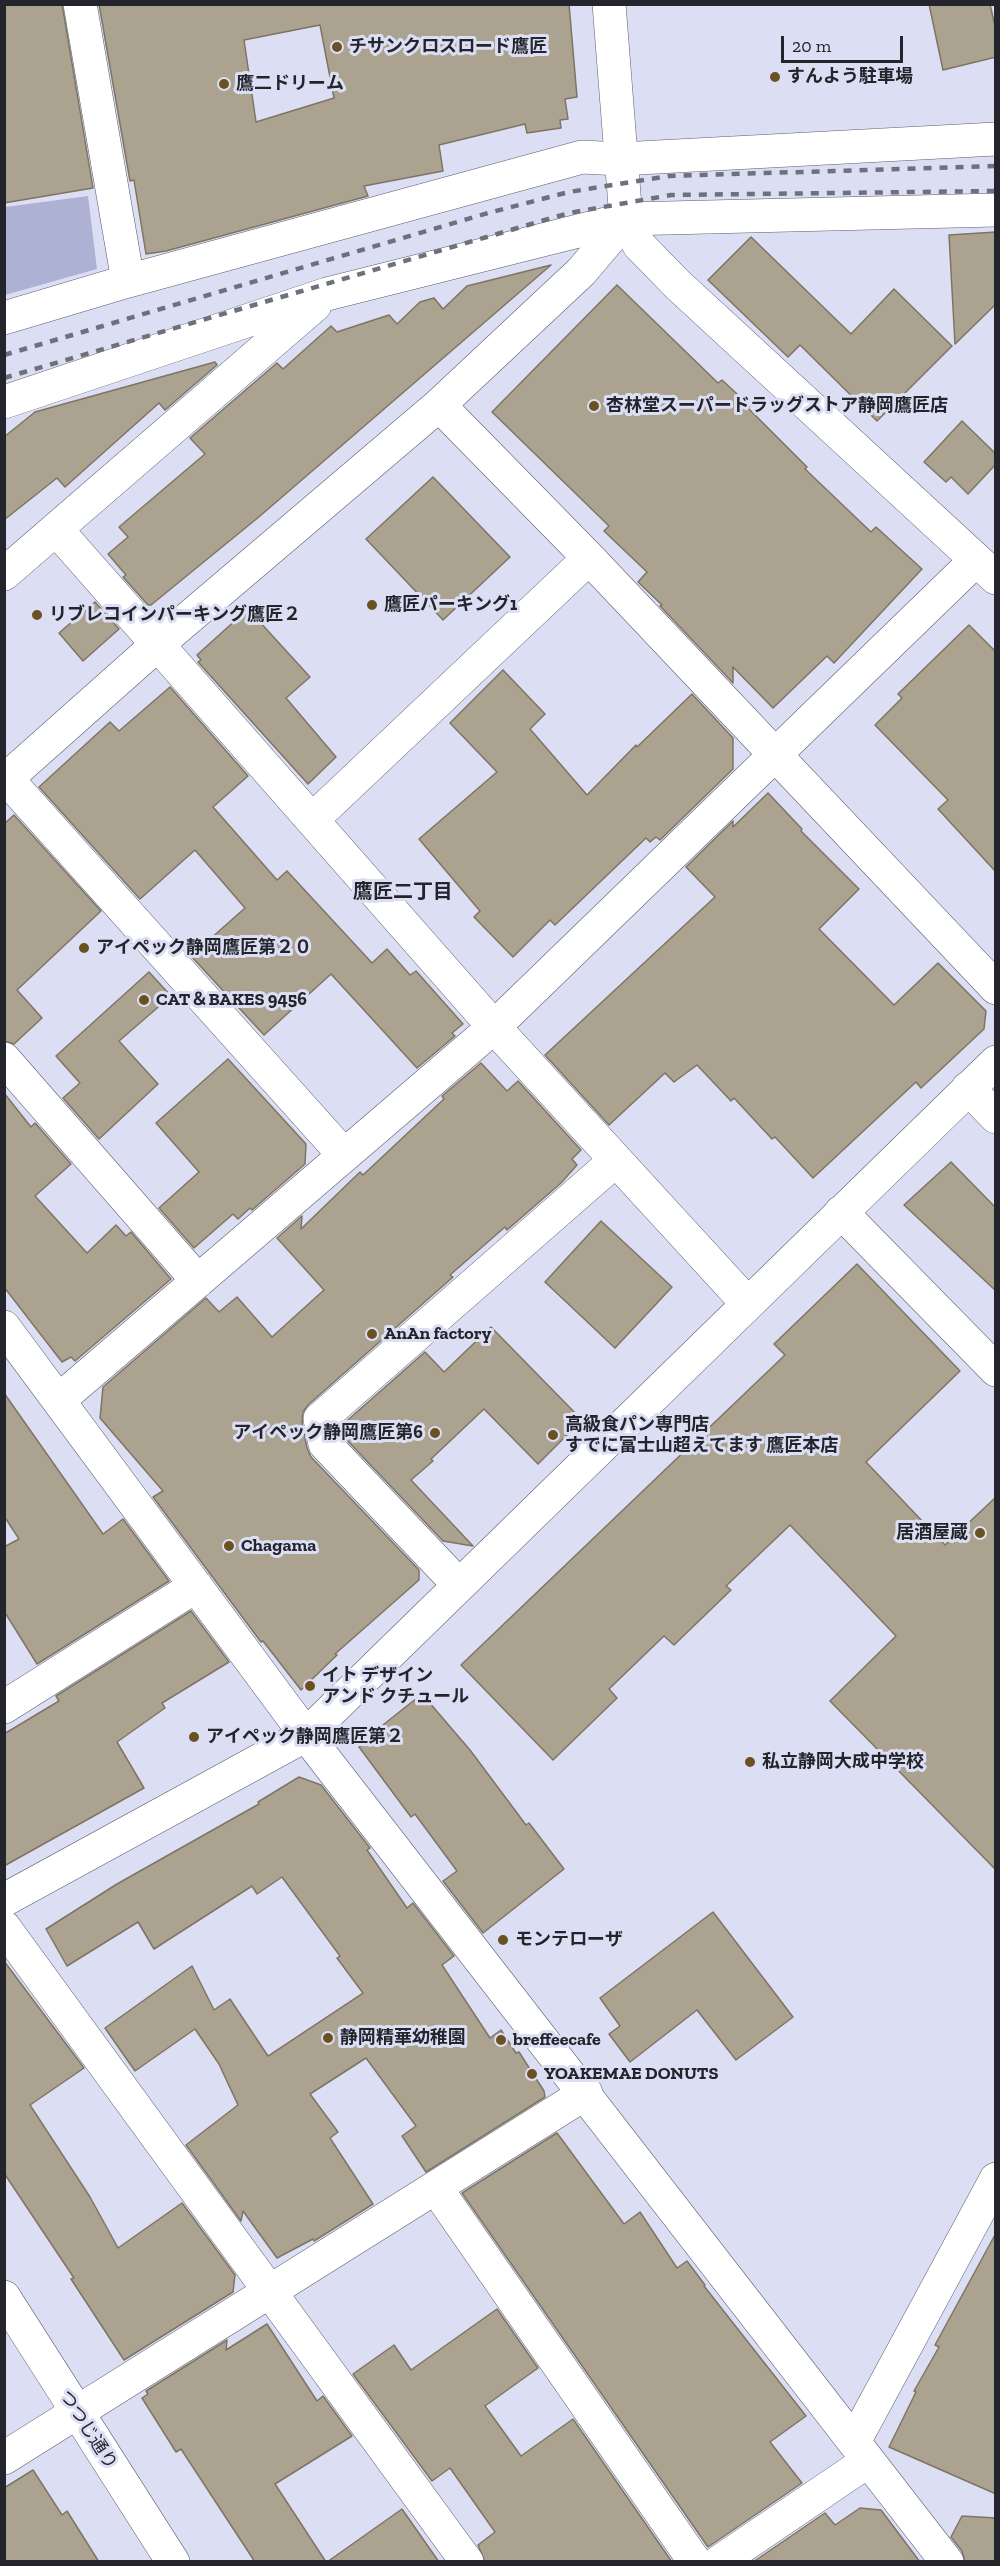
<!DOCTYPE html>
<html>
<head>
<meta charset="utf-8">
<style>
  body { margin:0 }
  #map { position:relative; width:1000px; height:2566px; overflow:hidden; background:#dcdff3; font-family:"Zilla Slab",serif }
  canvas { display:block }
  .frame { position:absolute; inset:0; border:6px solid #24252c; pointer-events:none }
  .scale { position:absolute; left:781px; top:36px; width:122px; height:27px; box-sizing:border-box; border:3px solid #24252c; border-top:0; padding-left:8px; font-size:18px; line-height:21px; white-space:nowrap; color:#24252c; -webkit-text-stroke:4px #dcdff3; paint-order:stroke }
</style>
</head>
<body>
<div id="map">
<canvas width="1000" height="2566"></canvas>
<div class="frame"></div>
<div class="scale">20 m</div>
</div>
<script>
const context = document.querySelector('canvas').getContext('2d');
context.lineJoin = 'round';
function fillPath(path, color) { context.fillStyle = color; context.fill(path, 'evenodd'); }
const toPath = rows => new Path2D(rows.map(r => 'M' + r).join(''));
function strokePath(path, color, width, dash) { context.strokeStyle = color; context.lineWidth = width; context.lineCap = dash ? 'butt' : 'round'; context.setLineDash(dash || []); context.stroke(path); }
function drawText(font, color, halo, rows, align = 'center') {
  context.font = font + ' "Zilla Slab","Noto Sans JP",serif'; context.lineWidth = 6; context.setLineDash([]); context.textBaseline = 'middle'; context.strokeStyle = halo; context.fillStyle = color; for (const [text, x, y, turn = 0] of rows) {
    context.save(); context.translate(x, y); context.rotate((+turn || 0) * Math.PI / 180); context.textAlign = isNaN(turn) ? turn : align; if (halo) context.strokeText(text, 0, 0); context.fillText(text, 0, 0); context.restore();
  }
}
const green = toPath([
  [88,196,97,269,5,295,5,207]
]);
const building = toPath([
  [4,4,62,4,93,188,4,203,4,4],
  [99,4,569,4,577,97,565,99,568,119,560,120,561,128,527,133,525,124,439,145,443,171,364,186,368,196,166,251,146,254,134,180,130,181,99,4],
  [320,25,334,98,256,122,244,40,320,25],
  [929,4,990,4,996,31,996,57,943,70,929,4],
  [996,232,996,304,955,344,949,235,996,232],
  [751,237,851,334,894,289,952,346,877,421,800,345,788,357,708,280,751,237],
  [551,265,260,516,151,605,148,605,123,577,126,575,108,554,128,537,119,527,205,454,190,438,277,363,283,369,331,326,337,332,389,315,397,324,420,302,434,298,443,309,467,286,551,265],
  [617,285,718,383,722,380,750,406,748,408,807,467,805,469,871,532,876,527,922,569,834,663,827,656,773,708,733,667,733,683,660,606,662,605,638,582,647,572,604,531,609,526,492,412,617,285],
  [215,362,217,365,165,410,159,403,65,487,57,478,4,520,4,437,35,412,215,362],
  [962,421,996,454,996,464,968,494,951,477,946,482,924,462,962,421],
  [433,477,510,557,443,620,366,539,433,477],
  [95,602,119,629,83,661,59,633,95,602],
  [248,609,310,677,286,698,336,757,308,784,198,662,201,660,197,655,248,609],
  [969,625,996,652,996,872,938,809,948,800,875,725,902,698,898,694,969,625],
  [503,670,545,714,530,729,587,795,636,745,637,747,692,694,733,738,733,769,660,840,656,837,650,842,646,838,555,925,550,920,513,957,474,917,480,911,419,839,497,772,450,723,503,670],
  [170,687,248,776,213,807,277,880,287,871,372,963,387,949,410,975,416,971,463,1024,452,1033,455,1036,417,1068,331,974,264,1035,191,956,245,908,195,850,140,899,39,787,110,722,119,731,170,687],
  [768,793,802,829,801,831,859,889,819,929,894,1005,938,963,986,1011,984,1029,921,1088,916,1082,813,1178,775,1137,772,1139,734,1098,731,1101,697,1065,674,1082,665,1073,609,1125,545,1055,715,897,686,867,733,821,733,827,768,793],
  [14,815,101,911,17,990,42,1018,14,1044,4,1041,4,824,14,815],
  [149,972,171,996,119,1041,158,1084,99,1139,63,1098,80,1083,56,1056,149,972],
  [228,1059,306,1144,305,1164,252,1210,250,1208,238,1219,233,1214,194,1248,159,1208,199,1172,156,1123,228,1059],
  [481,1063,507,1091,518,1081,581,1150,572,1159,577,1165,561,1183,507,1230,505,1227,450,1275,453,1277,308,1405,303,1412,302,1423,307,1448,311,1457,419,1570,419,1580,335,1654,337,1655,301,1690,263,1641,261,1642,153,1497,163,1491,100,1418,103,1387,206,1298,219,1312,237,1297,272,1337,324,1290,277,1238,302,1216,301,1229,360,1172,363,1175,444,1099,442,1096,481,1063],
  [4,1093,31,1127,35,1123,71,1164,35,1196,87,1253,116,1225,126,1236,131,1232,171,1279,75,1361,71,1357,62,1362,4,1287,4,1093],
  [951,1162,996,1208,996,1291,904,1205,951,1162],
  [601,1221,672,1287,615,1348,545,1282,601,1221],
  [857,1264,960,1371,866,1462,945,1545,996,1497,996,1870,830,1701,896,1636,790,1525,726,1586,731,1590,674,1645,664,1636,609,1689,617,1698,553,1760,461,1665,785,1355,774,1344,857,1264],
  [491,1327,582,1420,538,1464,484,1409,431,1459,433,1461,411,1480,473,1546,443,1541,342,1435,341,1426,425,1352,444,1372,491,1327],
  [4,1393,103,1534,123,1519,169,1581,37,1664,4,1611,4,1547,19,1539,4,1516,4,1393],
  [191,1611,229,1662,162,1703,165,1708,117,1742,144,1788,4,1866,4,1734,59,1701,56,1696,191,1611],
  [422,1694,470,1750,526,1825,529,1823,564,1869,483,1933,443,1881,457,1871,415,1814,411,1817,359,1747,376,1735,374,1732,422,1694],
  [299,1777,321,1785,370,1848,367,1850,407,1908,413,1903,454,1956,442,1965,490,2038,501,2030,516,2053,519,2052,544,2091,545,2097,426,2172,402,2136,416,2126,366,2058,310,2094,338,2132,330,2138,373,2204,314,2241,313,2239,277,2258,243,2211,241,2221,186,2145,238,2105,219,2064,195,2029,135,2071,105,2028,192,1966,214,2010,230,1999,268,2056,363,1993,337,1958,340,1956,282,1877,257,1894,252,1886,154,1949,138,1922,67,1966,46,1929,117,1884,259,1804,258,1802,299,1777],
  [713,1912,793,2017,736,2060,697,2010,630,2062,609,2034,620,2026,600,1998,713,1912],
  [4,1961,84,2068,30,2105,90,2197,118,2248,182,2203,235,2275,233,2292,124,2360,71,2279,74,2278,4,2173,4,1961],
  [557,2133,624,2224,640,2212,677,2268,687,2261,705,2285,704,2286,806,2416,770,2442,802,2483,708,2547,462,2193,557,2133],
  [996,2233,996,2494,889,2447,916,2392,914,2391,939,2347,935,2345,996,2233],
  [497,2309,538,2368,485,2406,521,2456,573,2419,672,2562,485,2562,478,2545,495,2532,450,2468,432,2481,353,2374,394,2345,411,2370,497,2309],
  [267,2324,317,2401,323,2396,352,2436,275,2484,326,2562,255,2562,181,2449,176,2452,142,2398,148,2394,146,2391,227,2340,226,2350,267,2324],
  [33,2470,62,2515,67,2511,99,2562,4,2562,4,2488,33,2470],
  [860,2508,881,2510,920,2562,753,2562,825,2513,835,2525,860,2508],
  [402,2509,439,2562,327,2562,402,2509],
  [962,2516,996,2518,996,2562,965,2562,962,2551,951,2537,962,2516]
]);
const minor = toPath([
  [80,4,128,281],
  [4,318,128,281,582,157,620,159,996,139],
  [4,402,327,294,626,219,996,210],
  [439,405,589,558,996,988],
  [56,529,494,1027,747,1303],
  [4,574,315,305],
  [7,779,344,1155],
  [4,781,158,644,439,405,581,272,626,219],
  [312,820,589,558],
  [4,1059,198,1281],
  [968,1088,996,1117],
  [841,1212,996,1370],
  [4,1327,306,1735,947,2562],
  [59,1400,494,1027,976,560],
  [459,1585,325,1444,320,1419,616,1160],
  [4,1707,196,1586],
  [4,1900,306,1735,996,1062],
  [4,1927,467,2562],
  [436,2188,695,2562],
  [854,2442,996,2179],
  [4,2458,586,2093],
  [719,2562,868,2461]
]);
const tertiary = toPath([
  [609,4,626,219,639,245,677,284,996,578]
]);
const secondary = toPath([
  [4,2297,173,2562]
]);
const rail = toPath([
  [4,355,488,213,569,192,669,176,996,166],
  [4,378,569,213,671,195,996,191]
]);
const markers = [
  [337,47,6,"#6a5122"],
  [775,77,6,"#6a5122"],
  [224,84,6,"#6a5122"],
  [594,406,6,"#6a5122"],
  [372,605,6,"#6a5122"],
  [37,615,6,"#6a5122"],
  [84,948,6,"#6a5122"],
  [144,1000,6,"#6a5122"],
  [372,1334,6,"#6a5122"],
  [435,1433,6,"#6a5122"],
  [553,1435,6,"#6a5122"],
  [980,1533,6,"#6a5122"],
  [229,1546,6,"#6a5122"],
  [310,1686,6,"#6a5122"],
  [194,1737,6,"#6a5122"],
  [750,1762,6,"#6a5122"],
  [503,1940,6,"#6a5122"],
  [328,2038,6,"#6a5122"],
  [501,2040,6,"#6a5122"],
  [532,2074,6,"#6a5122"]
];
const poiNames = [
  ["チサンクロスロード鷹匠",349,47],
  ["すんよう駐車場",787,77],
  ["鷹二ドリーム",236,84],
  ["杏林堂スーパードラッグストア静岡鷹匠店",606,406],
  ["鷹匠パーキング1",384,605],
  ["リブレコインパーキング鷹匠２",49,615],
  ["アイペック静岡鷹匠第２０",96,948],
  ["CAT＆BAKES 9456",156,1000],
  ["AnAn factory",384,1334],
  ["高級食パン専門店",565,1425],
  ["すでに富士山超えてます 鷹匠本店",565,1446],
  ["アイペック静岡鷹匠第6",423,1433,"right"],
  ["居酒屋蔵",968,1533,"right"],
  ["Chagama",241,1546],
  ["イト デザイン",322,1676],
  ["アンド クチュール",322,1697],
  ["アイペック静岡鷹匠第２",206,1737],
  ["私立静岡大成中学校",762,1762],
  ["モンテローザ",515,1940],
  ["静岡精華幼稚園",340,2038],
  ["breffeecafe",513,2040],
  ["YOAKEMAE DONUTS",544,2074]
];
const streetNames = [
  ["つつじ通り",88,2430,57]
];
const neighbourhoodNames = [
  ["鷹匠二丁目",403,892]
];
fillPath(green, '#adb2d4');
fillPath(building, '#aca290');
strokePath(building, '#7e7464', 1.5);
strokePath(minor, '#5a5c6d', 34);
strokePath(tertiary, '#5a5c6d', 34);
strokePath(secondary, '#5a5c6d', 34);
strokePath(minor, '#fff', 33);
strokePath(tertiary, '#fff', 33);
strokePath(secondary, '#fff', 33);
strokePath(rail, '#6e707c', 4.5, [8, 8]);
for (const [x, y, r, color] of markers) { const dot = new Path2D(); dot.arc(x, y, r, 0, 2 * Math.PI); context.fillStyle = color; context.fill(dot); strokePath(dot, '#dcdff3', 2); }
drawText('bold 18px', '#24252c', '#dcdff3', poiNames, 'left');
drawText('18px', '#24252c', '#dcdff3', streetNames);
drawText('bold 20px', '#24252c', '#dcdff3', neighbourhoodNames);
</script>
</body>
</html>
